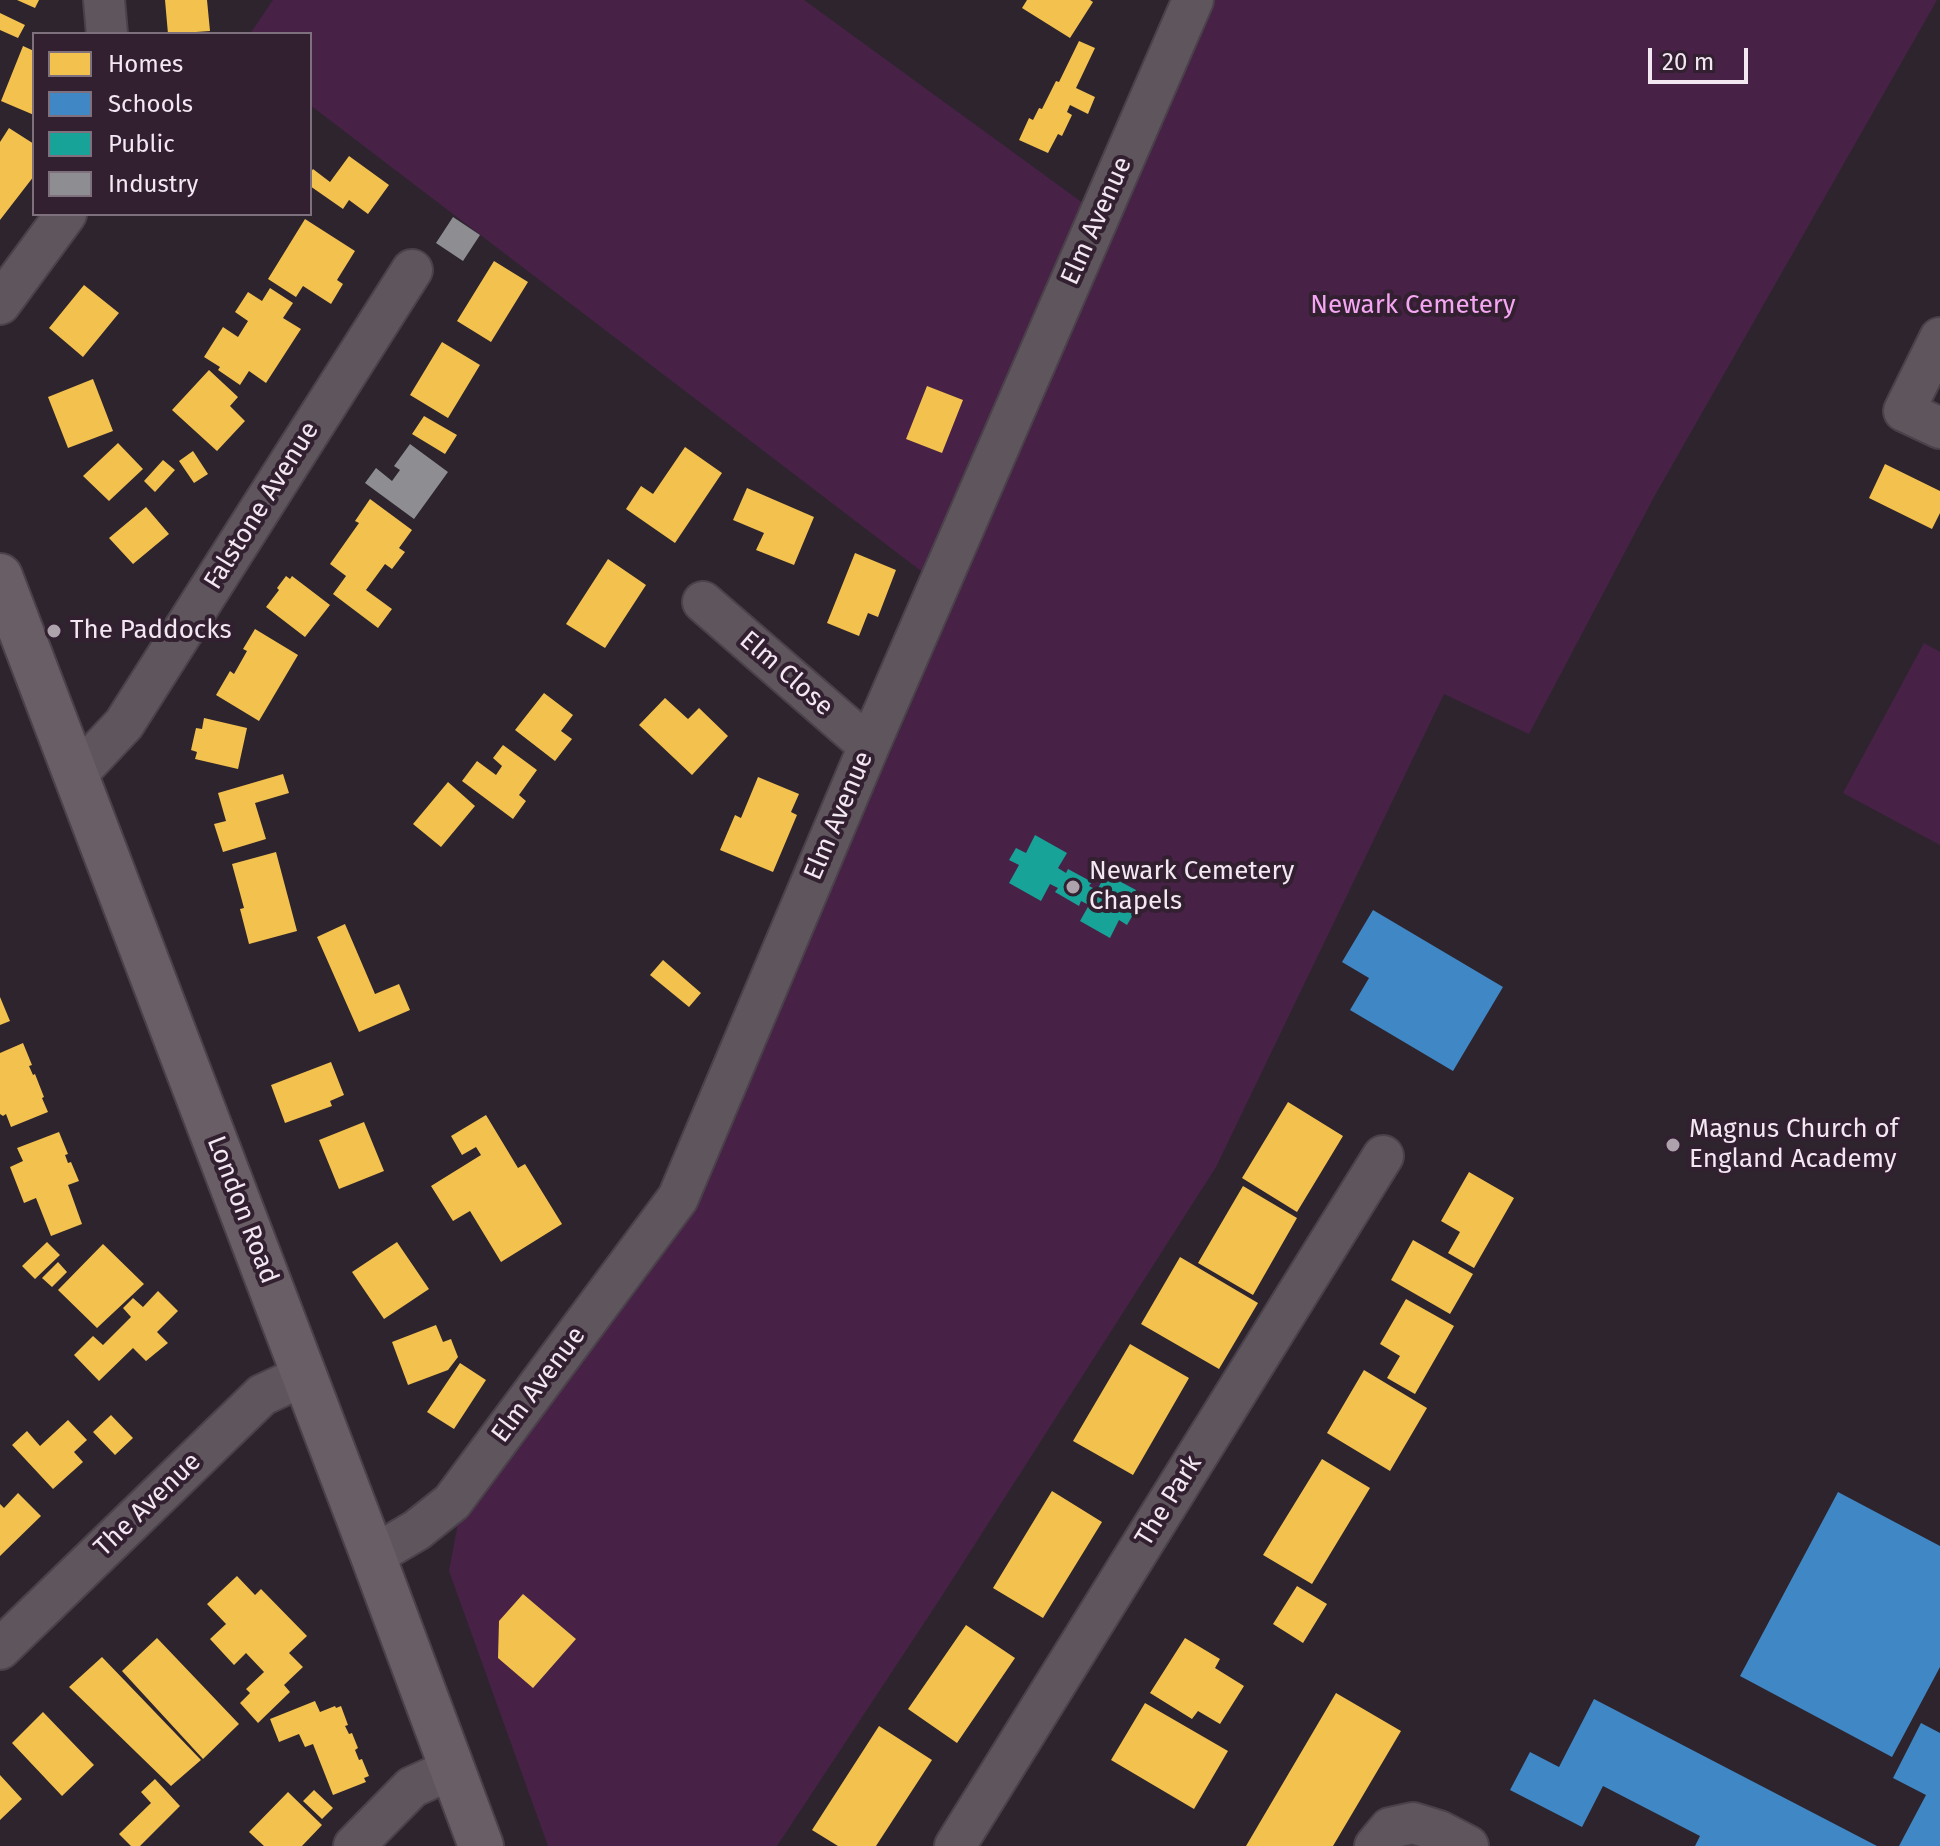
<!DOCTYPE html>
<html>
<head>
<meta charset="utf-8">
<style>
  body { margin:0 }
  #map { position:relative; width:1940px; height:1846px; overflow:hidden; background:#2e242e; font-family:"Fira Sans",sans-serif }
  canvas { display:block }
  .legend { position:absolute; left:32px; top:32px; width:280px; height:184px; box-sizing:border-box; background:#322031; border:2px solid #7f707e; margin:0; padding:10px 14px; list-style:none; font-size:24px; color:#f3e7f2 }
  .legend li { display:flex; align-items:center; gap:16px; height:40px }
  .legend b { width:40px; border:2px solid #7f707e }
  .scale { position:absolute; left:1648px; top:48px; width:100px; height:36px; box-sizing:border-box; border:4px solid #f3e7f2; border-top:0; padding-left:10px; font-size:24px; line-height:28px; white-space:nowrap; color:#f3e7f2; -webkit-text-stroke:6px #322031; paint-order:stroke }
</style>
</head>
<body>
<div id="map">
<canvas width="1940" height="1846"></canvas>
<ul class="legend">
<li><b style="height:22px;background:#f2c14e"></b>Homes</li>
<li><b style="height:22px;background:#3f88c5"></b>Schools</li>
<li><b style="height:22px;background:#17a398"></b>Public</li>
<li><b style="height:22px;background:#8d8d92"></b>Industry</li>
</ul>
<div class="scale">20 m</div>
</div>
<script>
const context = document.querySelector('canvas').getContext('2d');
context.lineJoin = 'round';
function fillPath(path, color) { context.fillStyle = color; context.fill(path, 'evenodd'); }
const toPath = rows => new Path2D(rows.map(r => 'M' + r).join(''));
function strokePath(path, color, width, dash) { context.strokeStyle = color; context.lineWidth = width; context.lineCap = dash ? 'butt' : 'round'; context.setLineDash(dash || []); context.stroke(path); }
function drawText(font, color, halo, rows, align = 'center') {
  context.font = font + ' "Fira Sans",sans-serif'; context.lineWidth = 8; context.setLineDash([]); context.textBaseline = 'middle'; context.strokeStyle = halo; context.fillStyle = color; for (const [text, x, y, turn = 0] of rows) {
    context.save(); context.translate(x, y); context.rotate((+turn || 0) * Math.PI / 180); context.textAlign = isNaN(turn) ? turn : align; if (halo) context.strokeText(text, 0, 0); context.fillText(text, 0, 0); context.restore();
  }
}
const green = toPath([
  [273,0,804,0,1087,206,925,574,310,105,310,34,250,34],
  [1215,0,1937,0,1654,497,1529,734,1444,694,1216,1167,938,1602,777,1846,548,1846,449,1571,458,1523,693,1209],
  [1924,643,1940,652,1940,845,1843,793]
]);
const homes = toPath([
  [17,0,39,0,35,8],
  [165,0,207,0,210,31,168,34],
  [1027,0,1090,0,1093,2,1070,38,1022,8],
  [0,13,25,25,18,38,0,30],
  [1079,41,1095,48,1076,88,1095,97,1088,114,1070,105,1067,112,1072,115,1062,136,1058,134,1048,153,1019,140,1029,118,1033,120,1039,108,1042,109,1056,81,1059,82],
  [23,46,34,51,34,115,1,101],
  [9,128,34,144,34,176,0,220,0,142],
  [349,156,389,185,368,214,349,200,343,209,310,186,310,173,313,169,330,182],
  [305,219,355,251,337,280,343,284,331,304,303,286,296,297,268,279],
  [494,261,528,282,491,342,457,321],
  [84,285,119,313,83,357,49,328],
  [270,288,293,303,283,318,301,329,266,383,249,371,240,385,218,370,220,367,204,357,223,327,238,337,248,321,235,312,248,292,262,301],
  [442,342,480,365,448,418,410,395],
  [209,370,238,397,230,406,245,421,217,451,172,410],
  [93,379,113,431,68,448,48,397],
  [927,386,963,400,942,453,906,439],
  [424,416,457,435,445,454,412,434],
  [118,443,143,469,109,501,83,476],
  [685,447,722,473,675,543,626,509,641,486,653,494],
  [193,451,208,474,194,483,179,461],
  [163,460,175,470,155,492,144,481],
  [1885,464,1940,491,1940,513,1932,529,1869,498],
  [747,488,814,517,794,565,756,550,764,533,733,520],
  [370,499,412,530,399,548,405,552,392,569,385,564,366,590,392,609,378,628,333,594,346,576,330,564,359,523,355,521],
  [146,507,169,534,133,564,109,538],
  [855,553,896,570,878,617,868,613,859,636,827,623],
  [608,559,646,585,605,648,566,624],
  [286,576,290,579,292,576,330,605,305,637,266,607,279,590,277,588],
  [255,629,298,655,259,721,216,695,230,671,234,674,247,651,243,649],
  [544,693,573,715,561,731,572,739,555,761,515,730],
  [665,698,688,719,699,708,728,736,692,775,639,725],
  [204,718,247,728,238,769,195,759,197,752,191,750,196,728,202,729],
  [503,745,537,770,519,795,526,801,513,819,462,781,477,761,496,775,502,766,493,758],
  [283,774,289,793,255,803,266,839,223,852,214,824,226,821,218,793],
  [758,777,799,794,791,812,797,815,773,872,720,850,735,815,741,818],
  [448,782,475,806,441,847,413,824],
  [276,852,297,931,249,944,240,909,244,908,232,864],
  [345,924,375,994,399,984,410,1010,359,1032,317,937],
  [663,960,701,993,689,1007,650,975],
  [0,997,10,1021,0,1025],
  [23,1043,32,1065,29,1066,33,1075,35,1074,44,1097,42,1098,48,1112,11,1127,6,1114,3,1116,0,1114,0,1053],
  [331,1062,344,1095,330,1101,332,1106,285,1123,271,1085],
  [1288,1102,1343,1136,1297,1212,1242,1178],
  [486,1115,518,1168,525,1164,562,1224,501,1262,470,1211,453,1221,431,1186,481,1155,476,1147,462,1155,451,1136],
  [364,1122,384,1171,339,1189,319,1140],
  [59,1132,68,1154,65,1155,68,1163,71,1162,79,1181,68,1185,82,1224,51,1236,36,1198,24,1203,10,1167,23,1161,17,1148],
  [1469,1172,1514,1198,1474,1268,1448,1253,1460,1232,1441,1221],
  [1243,1186,1297,1218,1253,1295,1198,1263],
  [1413,1240,1473,1274,1450,1314,1391,1280],
  [47,1242,60,1255,35,1279,22,1266],
  [397,1242,429,1289,384,1319,352,1272],
  [103,1244,144,1284,97,1328,58,1290],
  [1180,1257,1258,1303,1219,1369,1141,1324],
  [58,1262,67,1272,52,1287,42,1278],
  [158,1291,178,1311,157,1332,168,1343,146,1361,133,1348,99,1381,74,1355,93,1336,103,1345,131,1317,123,1308,133,1298,143,1307],
  [1406,1299,1454,1326,1415,1394,1387,1378,1400,1356,1380,1344],
  [436,1325,443,1342,451,1339,458,1357,448,1370,408,1385,392,1342],
  [1130,1344,1189,1378,1133,1475,1073,1441],
  [460,1363,486,1380,454,1429,427,1412],
  [1364,1370,1427,1408,1390,1471,1327,1433],
  [111,1415,133,1438,115,1455,93,1432],
  [68,1420,87,1440,74,1452,83,1462,53,1489,12,1445,27,1431,40,1446],
  [1322,1459,1370,1488,1312,1584,1263,1555],
  [1052,1491,1102,1522,1043,1618,993,1588],
  [18,1493,41,1516,0,1556,0,1504,4,1508],
  [237,1576,255,1595,261,1589,307,1636,289,1653,303,1667,284,1685,290,1692,258,1723,240,1703,250,1693,246,1689,264,1672,246,1653,234,1665,210,1639,226,1624,207,1604],
  [1297,1586,1327,1604,1303,1643,1273,1624],
  [523,1594,576,1639,533,1688,498,1658,499,1621],
  [966,1625,1015,1658,957,1743,908,1709],
  [157,1638,239,1724,203,1759,122,1671],
  [1185,1638,1220,1659,1215,1668,1244,1686,1220,1724,1198,1711,1192,1719,1150,1693],
  [102,1657,201,1760,171,1786,69,1687],
  [1336,1693,1401,1731,1333,1846,1246,1846],
  [315,1701,320,1712,335,1706,336,1708,341,1706,348,1725,345,1726,349,1734,352,1733,358,1748,355,1750,359,1760,362,1759,369,1776,364,1778,366,1782,333,1795,313,1744,305,1747,299,1734,279,1742,270,1719],
  [1145,1703,1228,1751,1194,1809,1111,1760],
  [43,1712,94,1765,62,1796,12,1743],
  [879,1726,932,1760,876,1846,838,1846,812,1830],
  [0,1775,22,1799,0,1820],
  [155,1779,180,1806,140,1846,131,1846,119,1834,151,1803,141,1792],
  [314,1790,333,1808,322,1819,303,1801],
  [288,1792,322,1825,302,1846,264,1846,249,1832]
]);
const schools = toPath([
  [1373,910,1503,987,1453,1071,1350,1010,1369,978,1342,962],
  [1838,1492,1940,1546,1940,1667,1892,1757,1740,1676],
  [1594,1699,1877,1846,1695,1846,1700,1836,1603,1786,1582,1827,1510,1790,1530,1752,1559,1767],
  [1921,1723,1940,1733,1940,1846,1899,1846,1926,1795,1893,1778]
]);
const public = toPath([
  [1035,835,1067,853,1058,868,1066,873,1068,869,1092,882,1089,886,1097,890,1106,874,1136,890,1126,908,1134,913,1127,925,1119,920,1110,938,1080,921,1089,905,1081,901,1079,906,1055,892,1058,888,1050,884,1041,901,1009,883,1019,865,1009,860,1016,848,1026,853]
]);
const industry = toPath([
  [453,217,480,235,463,261,436,243],
  [410,444,448,472,414,519,365,483,376,468,392,481,400,470,394,466]
]);
const minor = toPath([
  [104,0,107,34],
  [0,304,66,214],
  [1940,338,1904,411,1940,428],
  [703,602,869,746],
  [76,775,124,724,412,270],
  [373,1556,417,1530,452,1502,678,1198,869,746,1193,0],
  [0,1649,262,1395,305,1375],
  [354,1846,412,1787,452,1769],
  [955,1846,1383,1156],
  [1375,1846,1390,1828,1413,1823,1439,1831,1468,1846]
]);
const secondary = toPath([
  [0,576,373,1556,481,1846]
]);
const markers = [
  [54,631,8,"#aea3ad"],
  [1073,887,8,"#aea3ad"],
  [1673,1145,8,"#aea3ad"]
];
const streetNames = [
  ["Elm Avenue",1097,221,-66],
  ["Falstone Avenue",262,506,-58],
  ["Elm Close",786,674,41],
  ["Elm Avenue",839,816,-67],
  ["London Road",242,1210,69],
  ["Elm Avenue",539,1385,-53],
  ["The Park",1169,1501,-58],
  ["The Avenue",148,1505,-44]
];
const parkNames = [
  ["Newark Cemetery",1413,306]
];
const poiNames = [
  ["The Paddocks",70,631],
  ["Newark Cemetery",1089,872],
  ["Chapels",1089,902],
  ["Magnus Church of",1689,1130],
  ["England Academy",1689,1160]
];
fillPath(green, '#472246');
fillPath(homes, '#f2c14e');
fillPath(schools, '#3f88c5');
fillPath(public, '#17a398');
fillPath(industry, '#8d8d92');
strokePath(minor, '#4a414a', 44);
strokePath(secondary, '#4a414a', 48);
strokePath(minor, '#5e555d', 40);
strokePath(secondary, '#695e65', 44);
for (const [x, y, r, color] of markers) { const dot = new Path2D(); dot.arc(x, y, r, 0, 2 * Math.PI); context.fillStyle = color; context.fill(dot); strokePath(dot, '#322031', 3); }
drawText('26px', '#f3e7f2', '#322031', streetNames);
drawText('26px', '#f5a6f2', '#322031', parkNames);
drawText('26px', '#f3e7f2', '#322031', poiNames, 'left');
</script>
</body>
</html>
